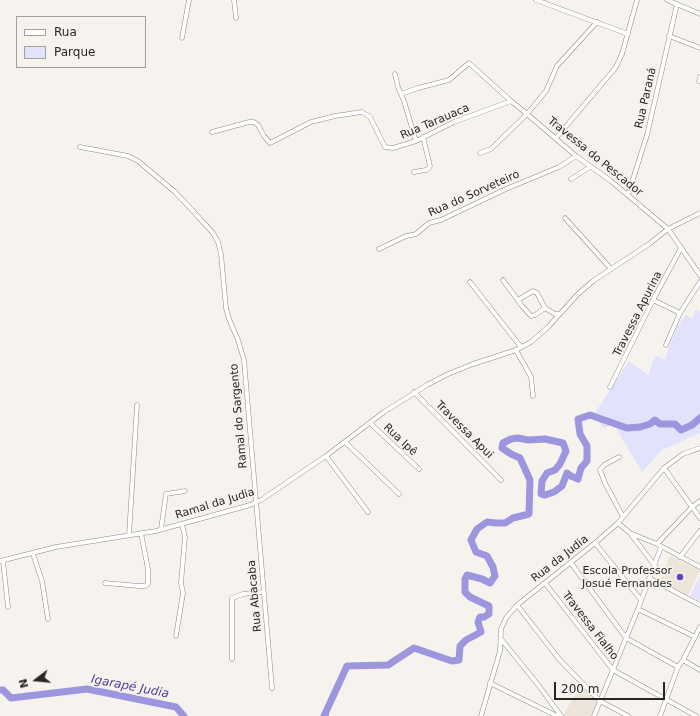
<!DOCTYPE html>
<html>
<head>
<meta charset="utf-8">
<style>
  body { margin:0 }
  #map { position:relative; width:700px; height:716px; overflow:hidden; background:#f6f3ee; font-family:"DejaVu Sans",sans-serif }
  canvas { display:block }
  .legend { position:absolute; left:16px; top:16px; width:130px; height:52px; box-sizing:border-box; background:#f6f3ee; border:1px solid #a3a19e; margin:0; padding:5px 7px; list-style:none; font-size:12px; color:#272625 }
  .legend li { display:flex; align-items:center; gap:8px; height:20px }
  .legend b { width:20px; border:1px solid #a3a19e }
  .north { position:absolute; left:16px; top:660px; width:40px; height:40px; -webkit-text-stroke:3px #f6f3ee; paint-order:stroke; rotate:254deg; font-size:11px; font-weight:700; line-height:16px; text-align:center; color:#272625 }
  .north::after { content:''; display:block; margin:auto; width:14px; height:18px; background:#272625; clip-path:polygon(50% 0,100% 100%,50% 72%,0 100%) }
  .scale { position:absolute; left:554px; top:682px; width:111px; height:18px; box-sizing:border-box; border:2px solid #272625; border-top:0; padding-left:5px; font-size:12px; line-height:14px; white-space:nowrap; color:#272625; -webkit-text-stroke:3px #f6f3ee; paint-order:stroke }
</style>
</head>
<body>
<div id="map">
<canvas width="700" height="716"></canvas>
<ul class="legend">
<li><b style="height:5px;background:#fff"></b>Rua</li>
<li><b style="height:11px;background:#e3e2fc"></b>Parque</li>
</ul>
<div class="north">N</div>
<div class="scale">200 m</div>
</div>
<script>
const context = document.querySelector('canvas').getContext('2d');
context.lineJoin = 'round';
function fillPath(path, color) { context.fillStyle = color; context.fill(path, 'evenodd'); }
const toPath = rows => new Path2D(rows.map(r => 'M' + r).join(''));
function strokePath(path, color, width, dash) { context.strokeStyle = color; context.lineWidth = width; context.lineCap = dash ? 'butt' : 'round'; context.setLineDash(dash || []); context.stroke(path); }
function drawText(font, color, halo, rows, align = 'center') {
  context.font = font + ' "DejaVu Sans",sans-serif'; context.lineWidth = 3; context.setLineDash([]); context.textBaseline = 'middle'; context.strokeStyle = halo; context.fillStyle = color; for (const [text, x, y, turn = 0] of rows) {
    context.save(); context.translate(x, y); context.rotate((+turn || 0) * Math.PI / 180); context.textAlign = isNaN(turn) ? turn : align; if (halo) context.strokeText(text, 0, 0); context.fillText(text, 0, 0); context.restore();
  }
}
const built = toPath([
  [670,556,700,570,688,596,660,581],
  [581,685,598,701,591,716,564,716,563,715]
]);
const green = toPath([
  [696,309,700,312,700,433,662,450,642,472,614,425,604,428,593,416,629,361,648,375,655,356,665,359,677,327,686,314,692,319],
  [700,576,700,601,690,596]
]);
const canal = toPath([
  [326,714,327,716]
]);
const river = toPath([
  [0,690,3,690,11,698,87,689,176,707,184,716],
  [324,716,347,666,388,665,414,648,452,661,459,660,460,646,466,640,481,632,478,622,480,617,484,617,489,614,489,606,470,597,465,592,465,579,467,575,482,579,490,583,495,576,493,567,487,556,476,552,471,540,477,529,487,522,496,523,505,523,513,518,529,514,530,480,520,458,511,454,502,448,503,443,511,439,518,438,528,440,545,439,563,443,566,451,560,464,555,470,547,473,542,481,541,494,545,495,554,492,562,486,567,473,571,476,578,479,581,468,587,461,587,446,580,434,578,419,590,415,627,428,640,427,650,424,655,420,660,424,675,424,681,430,692,425,700,418]
]);
const minor = toPath([
  [234,0,236,18],
  [536,0,628,34],
  [667,0,700,14],
  [669,36,700,48],
  [182,38,189,0],
  [395,74,398,87,404,101,416,141],
  [699,81,700,77],
  [401,94,418,88,449,80,469,63,511,101,527,114,576,156,611,181,668,229,700,275],
  [212,132,249,122,254,122,258,125,264,136,270,143,311,122,335,116,362,112,370,117,385,147,393,148,416,141,454,122,511,101],
  [556,138,612,72,616,67,622,54,637,0],
  [80,147,128,156,138,161,175,192,193,211,213,233,218,242,221,254,226,308,229,319,238,340,244,360,272,688],
  [480,153,491,149,527,114,546,91,557,66,597,22],
  [414,172,426,170,429,168,430,166,423,137],
  [571,179,590,167],
  [628,195,647,135,677,4],
  [565,218,611,269],
  [379,249,406,236,416,234,429,223,441,220,506,189,559,167,576,156],
  [503,280,522,306,531,316,535,315,545,308],
  [470,282,521,347],
  [518,300,533,291,537,293,545,308],
  [653,300,680,313],
  [545,308,555,314,560,314],
  [666,345,680,313,700,282],
  [516,350,531,377,533,396],
  [610,387,653,300,681,248],
  [414,392,501,480],
  [370,423,419,469],
  [345,442,399,494],
  [326,456,368,512],
  [619,457,604,465,600,470,605,483,623,517],
  [664,468,700,518],
  [618,523,630,533,657,544,700,567],
  [161,529,166,494,185,491],
  [630,533,655,566],
  [129,535,137,405],
  [595,543,641,600],
  [657,544,692,507,700,501],
  [33,554,42,581,48,619],
  [680,557,700,531],
  [0,561,56,547,156,531,250,505,261,500,326,456,384,412,427,385,448,374,473,364,516,350,531,342,548,327,578,294,593,281,649,244,668,229,700,213],
  [3,561,8,607],
  [571,563,626,638,678,667],
  [649,578,700,605],
  [105,583,139,586,145,586,148,584,148,569,141,533],
  [545,583,613,670,696,716],
  [517,605,559,659,591,692,600,701,628,716],
  [638,609,695,637],
  [176,636,183,593,181,583,185,537,182,524],
  [501,639,539,686,561,716],
  [232,659,232,598,243,594,263,592],
  [683,660,700,670],
  [490,683,557,716],
  [481,716,500,651,501,629,506,618,517,605,595,543,618,523,664,468,683,454,700,448],
  [594,716,638,609,661,547],
  [660,716,678,667,683,660,700,627]
]);
const markers = [
  [680,577,4,"#5d43bc"]
];
const streetNames = [
  ["Rua Paraná",646,98,-77],
  ["Rua Tarauaca",435,122,-23],
  ["Travessa do Pescador",595,157,39],
  ["Rua do Sorveteiro",474,194,-24],
  ["Travessa Apurina",638,314,-63],
  ["Ramal do Sargento",239,416,-95],
  ["Travessa Apui",464,430,45],
  ["Rua Ipê",400,440,43],
  ["Ramal da Judia",215,504,-17],
  ["Rua da Judia",560,559,-38],
  ["Rua Abacaba",255,596,-95],
  ["Travessa Fialho",590,626,52]
];
const poiNames = [
  ["Escola Professor",672,571],
  ["Josué Fernandes",672,584]
];
const waterNames = [
  ["Igarapé Judia",130,687,11]
];
fillPath(built, '#ede5da');
fillPath(green, '#e3e2fc');
strokePath(canal, '#9d96df', 4);
strokePath(river, '#9d96df', 7);
strokePath(minor, '#8c8985', 5);
strokePath(minor, '#fff', 4);
for (const [x, y, r, color] of markers) { const dot = new Path2D(); dot.arc(x, y, r, 0, 2 * Math.PI); context.fillStyle = color; context.fill(dot); strokePath(dot, '#f6f3ee', 1.5); }
drawText('11px', '#272625', '#f6f3ee', streetNames);
drawText('11px', '#272625', '#f6f3ee', poiNames, 'right');
drawText('italic 12px', '#4e3e94', '#f6f3ee', waterNames);
</script>
</body>
</html>
